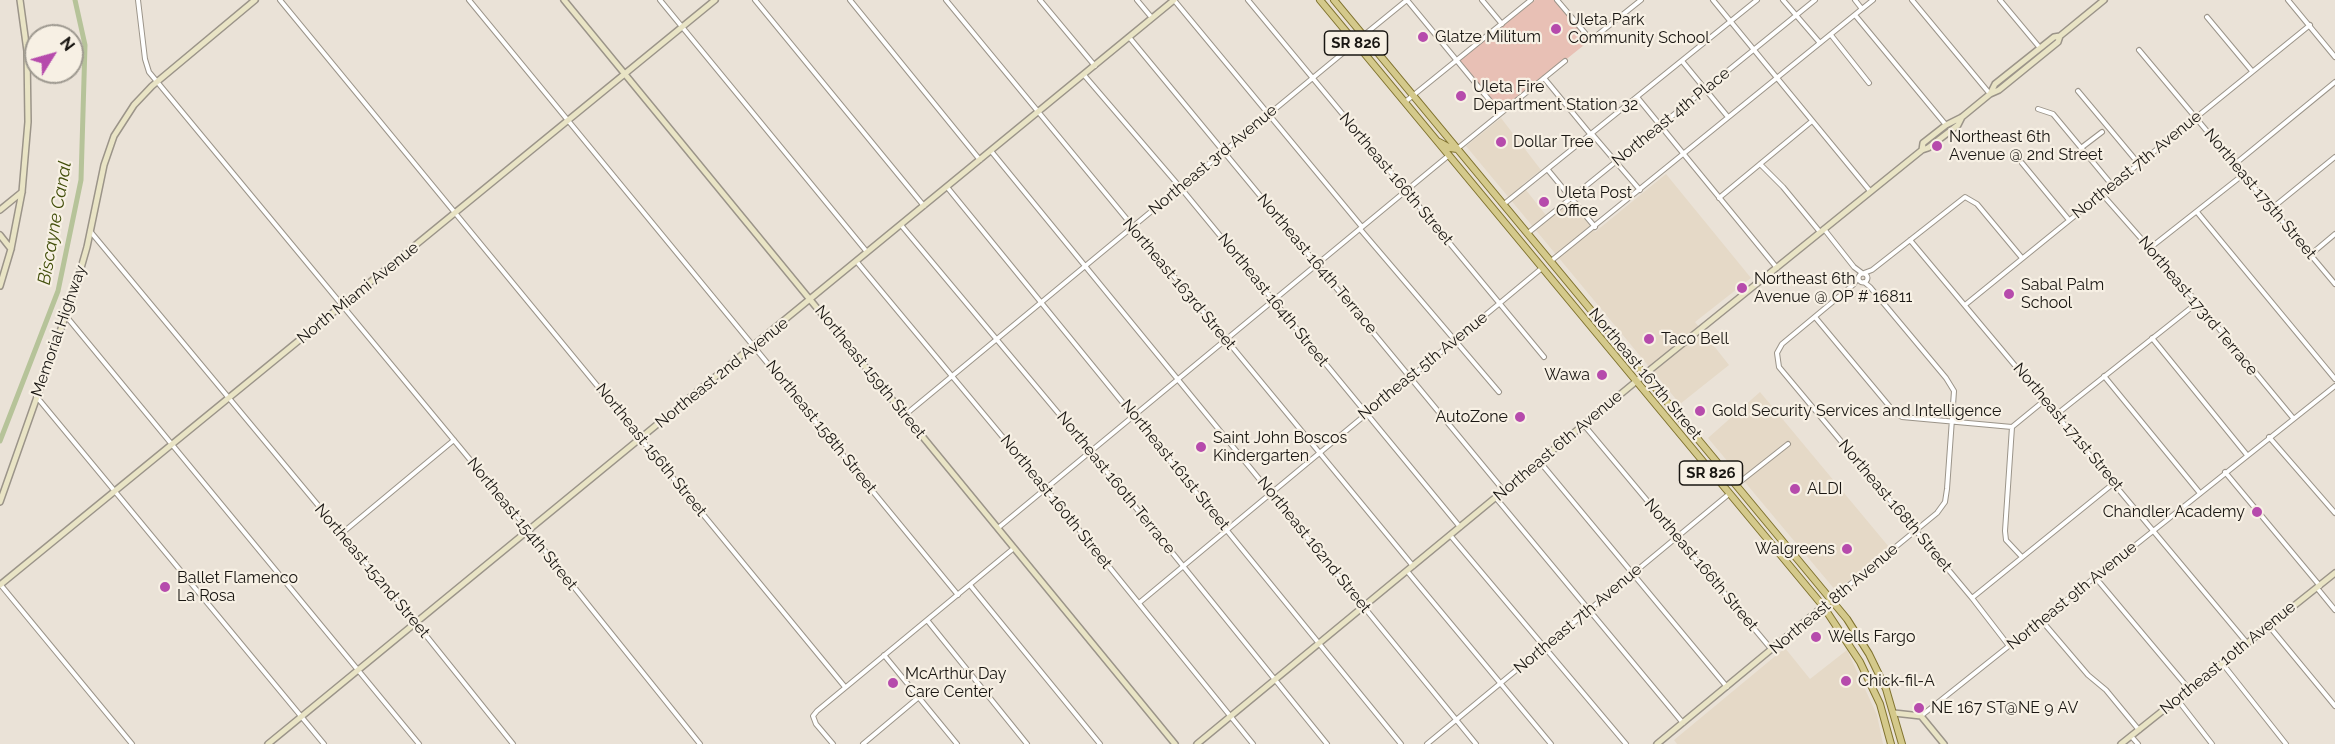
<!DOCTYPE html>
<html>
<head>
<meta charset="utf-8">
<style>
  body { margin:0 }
  #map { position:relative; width:2335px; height:744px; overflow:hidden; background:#eae2d7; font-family:Raleway,sans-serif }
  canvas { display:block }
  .north { position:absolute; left:24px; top:24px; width:60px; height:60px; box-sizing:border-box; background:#f7f0e4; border:2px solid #9e9990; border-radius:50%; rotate:53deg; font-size:16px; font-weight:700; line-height:24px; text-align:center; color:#191612 }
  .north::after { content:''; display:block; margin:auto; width:21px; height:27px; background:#b64bac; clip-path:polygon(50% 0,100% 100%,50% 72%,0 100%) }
</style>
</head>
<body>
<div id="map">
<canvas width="2335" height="744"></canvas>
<div class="north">N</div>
</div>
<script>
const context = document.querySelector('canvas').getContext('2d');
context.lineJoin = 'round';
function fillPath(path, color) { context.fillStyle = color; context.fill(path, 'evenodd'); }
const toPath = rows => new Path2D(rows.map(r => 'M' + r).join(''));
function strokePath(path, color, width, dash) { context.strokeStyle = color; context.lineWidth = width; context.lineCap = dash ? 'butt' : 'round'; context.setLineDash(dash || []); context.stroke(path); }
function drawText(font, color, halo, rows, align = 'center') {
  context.font = font + ' Raleway,sans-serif'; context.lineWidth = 4.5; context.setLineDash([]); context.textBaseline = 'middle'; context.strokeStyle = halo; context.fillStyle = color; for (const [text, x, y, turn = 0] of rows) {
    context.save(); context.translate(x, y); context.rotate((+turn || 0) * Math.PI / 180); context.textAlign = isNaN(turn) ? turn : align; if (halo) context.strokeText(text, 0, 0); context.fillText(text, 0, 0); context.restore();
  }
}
const built = toPath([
  [1501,118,1541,170,1522,185,1549,219,1571,202,1595,232,1666,174,1751,278,1695,322,1729,365,1680,404,1466,146],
  [1760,392,1889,547,1836,591,1708,438],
  [1785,648,1810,679,1847,650,1877,715,1883,744,1677,744,1674,740]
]);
const green = toPath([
  [1535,0,1554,0,1589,41,1502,111,1458,62]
]);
const canal = toPath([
  [0,441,58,291,81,180,85,45,75,0]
]);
const street = toPath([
  [138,0,145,59,149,72,525,526,700,744],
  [280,0,845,687],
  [469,0,958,595],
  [660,0,867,252],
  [755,0,924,206],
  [850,0,980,160],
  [946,0,1413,566],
  [1040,0,1095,66],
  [1137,0,1152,18],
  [1174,0,1362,227],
  [1248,0,1544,357],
  [1407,0,1500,113],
  [1482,0,1502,24],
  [1557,0,1591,40,1641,0],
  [1713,0,1870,191],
  [1783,0,1820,43],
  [1855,0,1862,9],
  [1912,0,1990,94],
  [2000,0,2040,48],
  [2288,0,2335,57],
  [1855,15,1946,125],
  [2207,17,2252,71],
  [1364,35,1407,0],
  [1831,35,1869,83],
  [1129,37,1504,491],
  [2139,50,2335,284],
  [1682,61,1728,117],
  [1084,75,1180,187,1460,527],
  [1544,78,1591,135],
  [2078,91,2139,164],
  [1637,97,1777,268],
  [1405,102,1531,0],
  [2038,109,2053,114,2112,185],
  [1592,134,1640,190],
  [2081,148,2102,132],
  [1457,149,1565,61],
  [991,151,1476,744],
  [2022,163,2069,220],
  [1760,164,1783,187,1820,232],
  [2235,164,2335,82],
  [1548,170,1595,227],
  [947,187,1401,744],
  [2102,194,2197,302,2293,418],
  [1719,198,1812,121],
  [1504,204,1757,0],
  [2271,209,2335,157],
  [2197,212,2335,379],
  [901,225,1090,451,1327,744],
  [1360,229,1499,392],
  [1824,229,1854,267,1862,273],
  [90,231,416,623,513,744],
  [1528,233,1815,0],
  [1910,240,2247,643],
  [2150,248,2244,174],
  [2310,255,2335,234],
  [1551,261,1873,0],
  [857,262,1046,489,1253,744],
  [1864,273,1872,270,1965,197,1977,204,2022,258],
  '1858.5 278a4.5 4.5 0 1 1 9 0a4.5 4.5 0 1 1-9 0Z',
  [1858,278,1853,285,1782,344,1777,353,1779,367,1972,598,2009,646],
  [1965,305,2310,25],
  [66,316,419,744],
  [1815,317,1895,413,1902,417,2012,427,2045,400],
  [2152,338,2247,455],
  [2104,376,2199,492],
  [36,396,324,744],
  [2057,414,2197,303],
  [905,415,1355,43],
  [1584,425,1772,650],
  [2012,427,2005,531,2006,540,2021,556],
  [2269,437,2335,513],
  [1540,462,1727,687],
  [2225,472,2320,586],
  [1736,485,1788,444],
  [1496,498,1683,723],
  [998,528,1448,156],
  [341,534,454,440],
  [1450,535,1626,744],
  [1407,571,1551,744],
  [2095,577,2189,689],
  [0,584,132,744],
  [970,585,1100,744],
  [2317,588,2335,610],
  [1972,598,2114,483],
  [1832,599,1937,513,1945,502,1947,489,1954,391,1946,378,1870,287,1864,282],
  [1139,603,1542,268],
  [927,620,1027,744],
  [2042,621,2088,675,2106,690,2139,730],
  [2269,626,2335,706],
  [884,655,957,744],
  [2222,663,2286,744],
  [2177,699,2212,744],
  [1921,716,2335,386],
  [2131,736,2138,744],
  [833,744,816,724,813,716,817,711,1014,548],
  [863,744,919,697],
  [1427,744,1729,494]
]);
const secondary = toPath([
  [564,0,1175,744],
  [1990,94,1995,84,2054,37,2060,36,2104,0],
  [1922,150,1923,143,1946,125,1962,117,1990,94,1999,90,2058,42,2060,36],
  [0,210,22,192],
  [0,235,11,249],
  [0,286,11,249,22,192,28,122,27,51,20,0],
  [0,502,75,289,87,247,104,165,114,136,134,105,152,86,255,0],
  [0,585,715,0],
  [1894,713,1921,716,1944,744],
  [268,744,1174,0],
  [1197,744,1645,374,1922,150,1928,148,1958,125,1962,117],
  [1657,744,1832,599],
  [2121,744,2335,573]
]);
const primary = toPath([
  [1320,0,1823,606,1860,662,1880,704,1891,744],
  [1334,0,1847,619,1869,654,1886,689,1902,744],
  [1439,142,1450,148,1457,149]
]);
const markers = [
  [1556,29,6,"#b64bac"],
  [1423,37,6,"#b64bac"],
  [1461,96,6,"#b64bac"],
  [1501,142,6,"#b64bac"],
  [1937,146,6,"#b64bac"],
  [1544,202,6,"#b64bac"],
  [1742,288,6,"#b64bac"],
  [2009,294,6,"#b64bac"],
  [1649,339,6,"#b64bac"],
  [1602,375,6,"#b64bac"],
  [1700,411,6,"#b64bac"],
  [1520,417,6,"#b64bac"],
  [1201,447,6,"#b64bac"],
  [1795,489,6,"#b64bac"],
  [2257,512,6,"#b64bac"],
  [1847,549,6,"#b64bac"],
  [165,587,6,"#b64bac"],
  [1816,637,6,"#b64bac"],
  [1846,681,6,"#b64bac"],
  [893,683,6,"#b64bac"],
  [1919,708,6,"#b64bac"]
];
const shields = [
  [1356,43,63],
  [1711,473,63]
];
const shieldNames = [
  ["SR 826",1356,43],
  ["SR 826",1711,473]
];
const poiNames = [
  ["Uleta Park",1568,20],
  ["Community School",1568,38],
  ["Glatze Militum",1435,37],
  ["Uleta Fire",1473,87],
  ["Department Station 32",1473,105],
  ["Northeast 6th",1949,137],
  ["Avenue @ 2nd Street",1949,155],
  ["Dollar Tree",1513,142],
  ["Uleta Post",1556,193],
  ["Office",1556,211],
  ["Northeast 6th",1754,279],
  ["Avenue @ OP # 16811",1754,297],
  ["Sabal Palm",2021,285],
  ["School",2021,303],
  ["Taco Bell",1661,339],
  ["Wawa",1590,375,"right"],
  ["Gold Security Services and Intelligence",1712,411],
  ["AutoZone",1508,417,"right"],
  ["Saint John Boscos",1213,438],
  ["Kindergarten",1213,456],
  ["ALDI",1807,489],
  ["Chandler Academy",2245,512,"right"],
  ["Walgreens",1835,549,"right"],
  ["Ballet Flamenco",177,578],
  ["La Rosa",177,596],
  ["Wells Fargo",1828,637],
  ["McArthur Day",905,674],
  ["Care Center",905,692],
  ["Chick-fil-A",1858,681],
  ["NE 167 ST@NE 9 AV",1931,708]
];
const streetNames = [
  ["Northeast 4th Place",1671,117,-39],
  ["Northeast 3rd Avenue",1213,160,-40],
  ["Northeast 7th Avenue",2137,165,-39],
  ["Northeast 166th Street",1396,179,50],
  ["Northeast 175th Street",2260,194,50],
  ["Northeast 164th Terrace",1317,264,50],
  ["Northeast 163rd Street",1179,284,50],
  ["North Miami Avenue",358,293,-39],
  ["Northeast 164th Street",1273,300,51],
  ["Northeast 173rd Terrace",2198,306,50],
  ["Memorial Highway",59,331,-71],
  ["Northeast 5th Avenue",1423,366,-39],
  ["Northeast 159th Street",870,372,51],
  ["Northeast 2nd Avenue",722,373,-39],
  ["Northeast 167th Street",1645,374,50],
  ["Northeast 158th Street",821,427,51],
  ["Northeast 171st Street",2068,427,50],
  ["Northeast 6th Avenue",1558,446,-40],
  ["Northeast 156th Street",651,450,51],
  ["Northeast 161st Street",1175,465,51],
  ["Northeast 160th Terrace",1116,483,51],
  ["Northeast 160th Street",1056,502,51],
  ["Northeast 168th Street",1895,506,50],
  ["Northeast 154th Street",522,524,51],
  ["Northeast 162nd Street",1314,545,51],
  ["Northeast 166th Street",1701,565,50],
  ["Northeast 152nd Street",372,571,50],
  ["Northeast 9th Avenue",2072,596,-39],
  ["Northeast 8th Avenue",1834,599,-40],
  ["Northeast 7th Avenue",1578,619,-40],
  ["Northeast 10th Avenue",2228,658,-39]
];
const waterNames = [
  ["Biscayne Canal",55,223,-80]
];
fillPath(built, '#e5d9c7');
fillPath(green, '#e8c0b5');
strokePath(canal, '#b6c399', 5);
strokePath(street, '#9b9489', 6);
strokePath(secondary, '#9b9489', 8);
strokePath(primary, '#80732f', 8);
strokePath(street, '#fff', 4);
strokePath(secondary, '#e9e4c5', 5);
strokePath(primary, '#d4c98b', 6);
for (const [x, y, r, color] of markers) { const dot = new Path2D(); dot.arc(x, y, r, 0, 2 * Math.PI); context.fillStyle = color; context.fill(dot); strokePath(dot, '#f7f0e4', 2); }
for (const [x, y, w] of shields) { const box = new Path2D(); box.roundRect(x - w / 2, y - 12, w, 24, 4.5); context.fillStyle = '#f7f0e4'; context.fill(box); strokePath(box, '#191612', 1.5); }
drawText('bold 15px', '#191612', null, shieldNames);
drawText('16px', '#191612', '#f7f0e4', poiNames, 'left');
drawText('16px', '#191612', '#f7f0e4', streetNames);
drawText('italic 18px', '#404d09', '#f7f0e4', waterNames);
</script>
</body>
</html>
